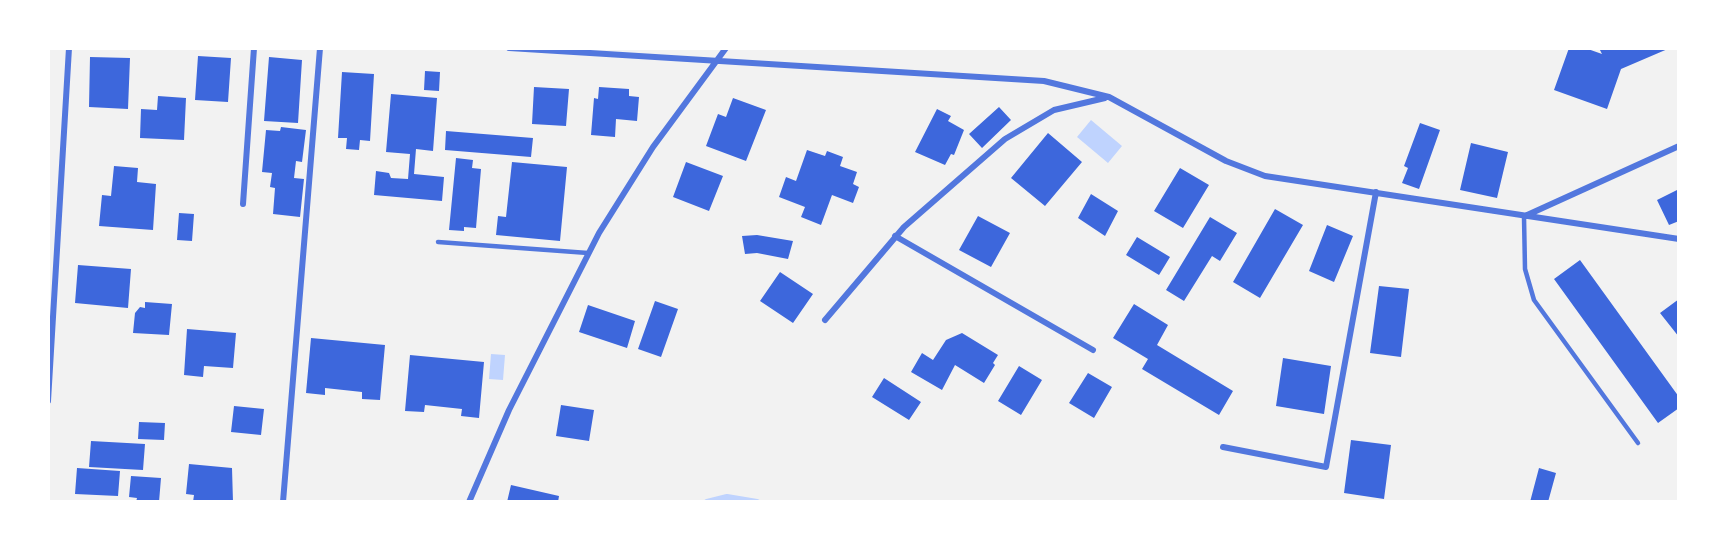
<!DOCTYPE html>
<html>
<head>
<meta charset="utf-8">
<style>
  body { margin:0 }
  #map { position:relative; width:1727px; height:550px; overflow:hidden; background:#f2f2f2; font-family:"Nunito Sans",sans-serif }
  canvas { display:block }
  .frame { position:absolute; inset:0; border:50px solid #fff; pointer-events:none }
</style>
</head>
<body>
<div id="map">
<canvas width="1727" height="550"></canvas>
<div class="frame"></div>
</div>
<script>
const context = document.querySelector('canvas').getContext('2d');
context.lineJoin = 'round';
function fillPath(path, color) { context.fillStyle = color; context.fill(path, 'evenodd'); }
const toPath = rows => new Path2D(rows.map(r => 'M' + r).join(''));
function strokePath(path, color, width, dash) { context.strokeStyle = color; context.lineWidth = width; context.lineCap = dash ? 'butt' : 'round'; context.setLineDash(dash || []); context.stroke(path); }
const water = toPath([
  [1091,120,1122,146,1108,163,1077,137],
  [491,354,505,355,503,380,489,379]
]);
const stream = toPath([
  [707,502,727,497,757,502]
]);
const building = toPath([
  [1569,48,1585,48,1602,54,1599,48,1670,48,1621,69,1607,109,1554,90],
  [198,56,231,58,228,102,195,100],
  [90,57,130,58,128,109,89,107],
  [269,57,302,60,298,123,264,121],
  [425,71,440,72,439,91,424,90],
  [342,72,374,74,370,141,360,140,359,150,346,149,347,138,338,138],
  [534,87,569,89,566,126,532,124],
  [599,87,629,89,629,96,639,97,637,121,616,119,615,137,591,135,594,98,598,99],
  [391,94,437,98,433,151,416,149,414,174,444,177,442,201,374,195,376,171,389,173,391,178,408,179,410,154,386,152],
  [158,96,186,98,184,140,140,138,141,109,157,110],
  [733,98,766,110,746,161,706,146,718,114,726,117],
  [999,107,1011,120,982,148,969,134],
  [937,109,951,116,948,121,964,130,954,155,951,154,945,165,915,152],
  [1420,123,1440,130,1419,189,1402,183,1408,168,1404,166],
  [281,127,306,130,302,162,296,161,294,178,304,179,300,217,273,214,275,188,270,187,272,173,262,172,266,130,280,131],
  [446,131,533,138,531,157,445,150],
  [1048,133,1082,162,1045,206,1011,178],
  [1471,143,1508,152,1497,198,1460,190],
  [807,150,825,156,827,151,843,157,840,166,857,172,853,184,859,187,853,203,832,195,821,225,801,217,805,207,779,197,786,177,796,181],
  [456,158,473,160,472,168,481,169,476,228,464,227,464,231,449,230],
  [512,162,567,167,560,241,496,235,498,216,506,217],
  [686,162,723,176,709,211,673,197],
  [114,166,138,168,137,182,156,184,153,230,99,226,102,195,111,196],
  [1180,168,1209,185,1183,228,1154,211],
  [1679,189,1679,221,1669,225,1657,200],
  [1091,194,1118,211,1105,236,1078,218],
  [1275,209,1303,225,1260,298,1233,282],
  [179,213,194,214,192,241,177,240],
  [978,216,1010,233,991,267,959,250],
  [1210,217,1237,233,1220,261,1212,256,1184,301,1166,290],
  [1327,225,1353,236,1334,282,1309,271],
  [757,235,793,241,788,259,757,253,745,254,742,236],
  [1137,237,1170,257,1159,275,1126,255],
  [1580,260,1679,397,1679,408,1658,423,1554,279],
  [78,265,131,269,128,308,75,303],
  [780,272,813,294,793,323,760,301],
  [1379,286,1409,289,1401,357,1370,353],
  [1679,299,1679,337,1660,313],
  [655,301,678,309,661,357,638,349],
  [145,302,172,304,169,335,133,333,135,313,140,307,145,308],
  [1134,304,1168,325,1157,345,1233,391,1219,415,1142,369,1148,359,1113,338],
  [588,305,635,321,627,348,579,332],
  [187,329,236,333,233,368,204,366,203,377,184,375],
  [962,333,998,355,993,363,995,365,984,383,955,365,942,390,911,372,922,353,933,360,946,340],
  [311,338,385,345,380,400,362,399,362,392,325,388,325,395,306,393],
  [410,355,484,362,479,418,461,416,462,409,425,405,424,412,405,411],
  [1283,358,1331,366,1324,414,1276,406],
  [1019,366,1042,380,1021,415,998,401],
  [1088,373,1112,387,1094,418,1069,403],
  [884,378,921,402,909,420,872,397],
  [561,405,594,410,589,441,556,436],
  [234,406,264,409,261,435,231,432],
  [139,422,165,423,164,440,138,439],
  [1351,440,1391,445,1384,499,1344,493],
  [91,441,145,444,143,470,89,467],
  [189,464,232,468,233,502,193,502,194,495,186,494],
  [77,468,120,471,118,496,75,494],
  [1539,468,1556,473,1548,502,1530,502],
  [131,476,161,478,159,502,136,502,137,498,129,497],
  [511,485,559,496,558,502,507,502]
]);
const service = toPath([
  [1524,217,1525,269,1534,300,1638,443],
  [438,242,588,253]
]);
const minor = toPath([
  [509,48,1044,81,1109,97,1226,161,1265,176,1679,239],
  [243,204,254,48],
  [1525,216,1679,146],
  [895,236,1093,350],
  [825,320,904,227,1005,139,1054,110,1105,98],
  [48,401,69,48],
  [1223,447,1326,467,1376,192],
  [283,502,320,48],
  [469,502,509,410,599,233,653,147,726,48]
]);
fillPath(water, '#bfd3fe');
strokePath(stream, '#bfd3fe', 6);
fillPath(building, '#3d67dc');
strokePath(service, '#5277de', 4.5);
strokePath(minor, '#5277de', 6);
</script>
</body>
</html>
